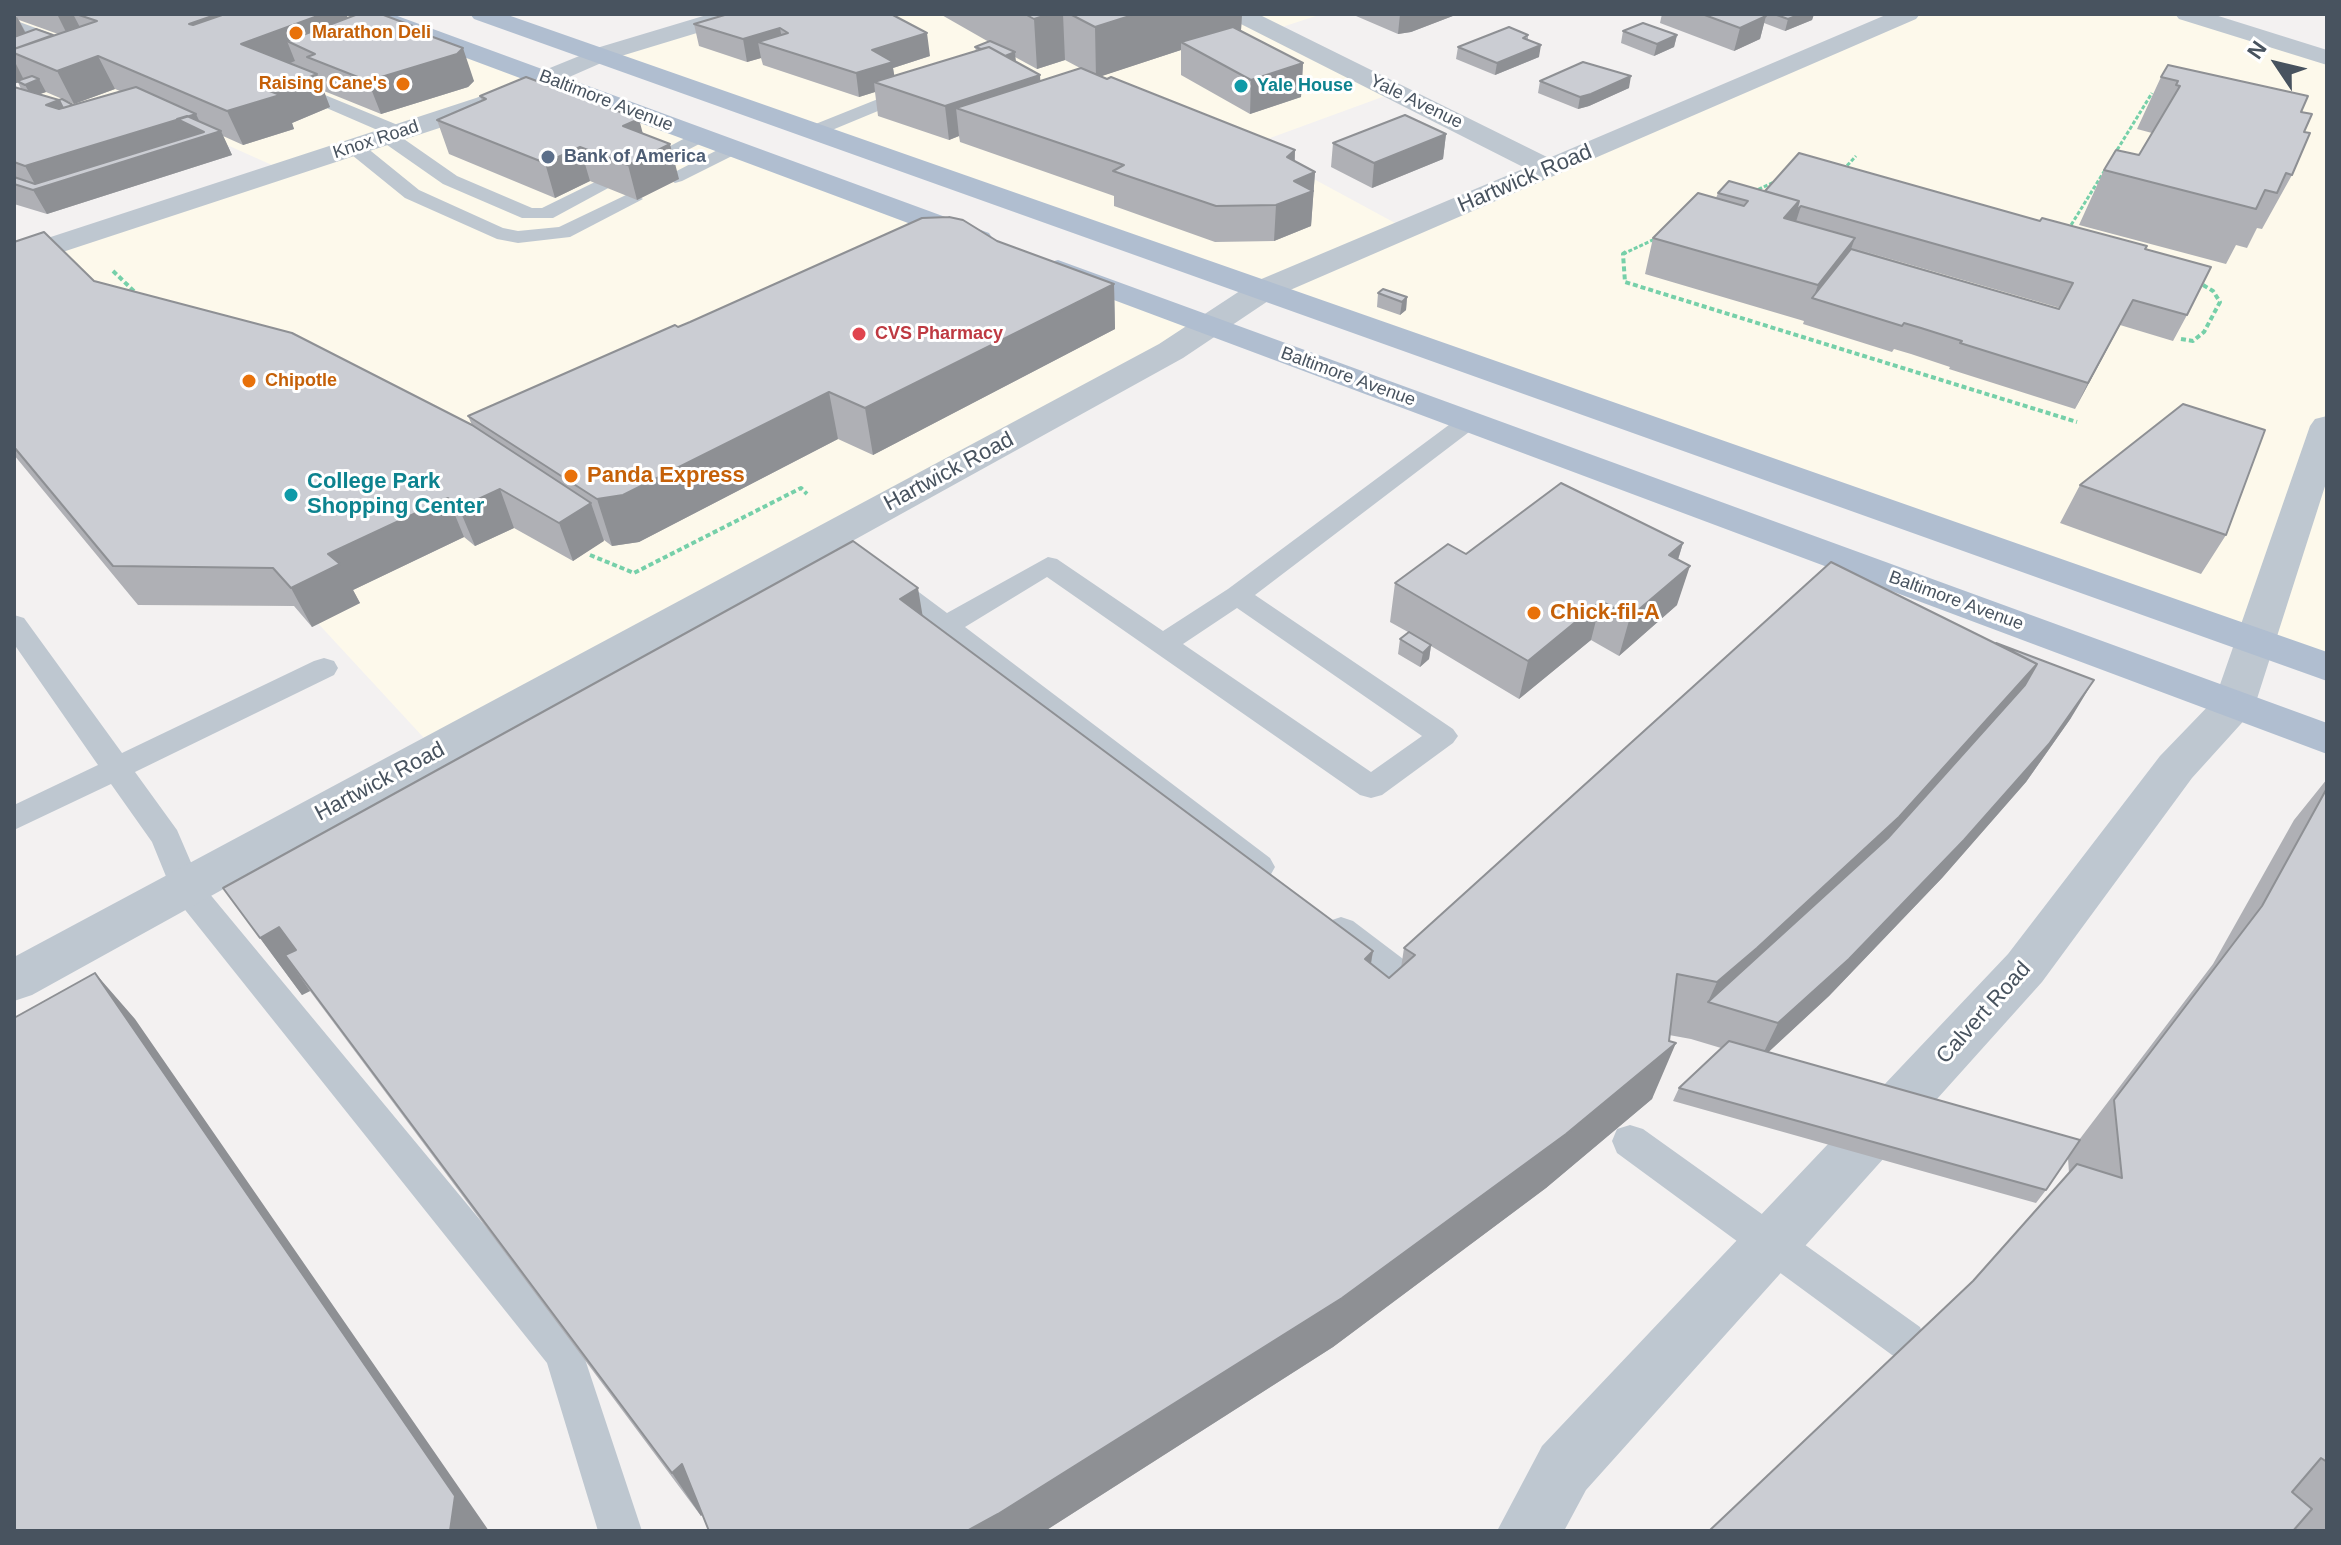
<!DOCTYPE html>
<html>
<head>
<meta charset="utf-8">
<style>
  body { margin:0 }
  #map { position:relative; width:2341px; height:1545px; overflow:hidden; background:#f3f1f1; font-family:Arial,sans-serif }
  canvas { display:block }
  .frame { position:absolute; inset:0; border:16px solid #48535f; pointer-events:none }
  .north { position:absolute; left:2237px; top:24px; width:80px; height:80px; -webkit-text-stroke:6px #fff; paint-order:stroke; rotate:305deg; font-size:22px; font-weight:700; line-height:32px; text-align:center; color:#48535f }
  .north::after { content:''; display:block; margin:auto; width:28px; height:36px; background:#48535f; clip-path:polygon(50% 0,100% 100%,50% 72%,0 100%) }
</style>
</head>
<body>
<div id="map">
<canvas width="2341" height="1545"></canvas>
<div class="frame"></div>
<div class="north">N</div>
</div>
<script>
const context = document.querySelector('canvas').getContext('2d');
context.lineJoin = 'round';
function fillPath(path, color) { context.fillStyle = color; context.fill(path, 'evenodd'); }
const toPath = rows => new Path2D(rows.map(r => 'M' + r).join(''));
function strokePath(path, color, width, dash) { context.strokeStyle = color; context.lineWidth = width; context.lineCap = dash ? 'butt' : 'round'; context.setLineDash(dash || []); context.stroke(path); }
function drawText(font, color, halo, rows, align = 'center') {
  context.font = font + ' Arial,sans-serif'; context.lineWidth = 6; context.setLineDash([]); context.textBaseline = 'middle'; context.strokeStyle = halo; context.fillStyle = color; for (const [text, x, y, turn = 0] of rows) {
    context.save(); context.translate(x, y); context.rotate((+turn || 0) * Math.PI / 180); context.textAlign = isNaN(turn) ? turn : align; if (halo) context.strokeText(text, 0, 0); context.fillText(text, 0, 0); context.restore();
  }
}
const commercial = toPath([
  [14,14,370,14,1212,327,436,751,302,606,145,605,14,441,14,259,283,170,113,94,73,108,20,84],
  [735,14,1322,14,1273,30,1396,92,1251,145,1408,230,1908,14,2187,14,2327,58,2327,667,599,55]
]);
const pathFar1 = toPath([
  [2114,155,2152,93],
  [1843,170,1856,156],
  [1753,192,1776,181],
  [2068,230,2105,170],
  [1623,254,1657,238]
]);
const path = toPath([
  [1626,252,1623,254,1625,282,2077,422],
  [113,271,138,295],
  [2181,339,2193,341,2204,332,2220,302,2213,291,2198,282],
  [590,555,634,573,801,488,807,494]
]);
const service = toPath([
  [14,20,74,42,76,46,68,51,14,31,14,20],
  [291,81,405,128,408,132,401,137,457,176,532,208,542,208,595,182,602,180,612,186,553,218,522,218,443,184,380,140,378,136,382,132,285,90,282,86,291,81],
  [913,85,919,86,922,90,919,94,820,135,808,135,805,131,808,127,913,85],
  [700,130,709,136,707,140,651,169,637,169,635,165,700,130],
  [354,141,361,143,419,190,503,228,518,231,559,227,626,195,633,193,643,199,570,237,518,243,497,239,405,198,347,151,345,147,354,141],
  [733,142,740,144,742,148,740,152,682,181,675,183,665,177,733,142],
  [1469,414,1477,416,1481,421,1477,426,1255,595,1453,729,1458,736,1453,743,1382,795,1371,798,1360,795,1047,577,965,627,1270,858,1275,867,1270,876,1259,879,1248,876,878,584,882,578,891,575,900,578,947,613,1048,557,1057,559,1163,631,1228,589,1461,416,1469,414],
  [1237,608,1422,736,1371,772,1183,644,1237,608],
  [14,615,24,618,122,753,314,661,324,658,334,661,338,668,334,675,135,772,177,830,199,881,578,1338,642,1531,598,1531,547,1363,174,896,152,842,111,784,14,830,14,805,98,765,14,644,14,615],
  [1341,917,1353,921,1419,971,1424,981,1419,991,1407,995,1395,991,1329,939,1325,930,1329,921,1341,917],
  [1630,1125,1643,1129,1920,1327,1926,1341,1920,1355,1906,1361,1892,1355,1617,1153,1612,1141,1617,1129,1630,1125]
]);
const minor = toPath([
  [710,14,747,14,743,19,608,60,599,62,590,60,587,55,590,50,710,14],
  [1227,14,1258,14,1549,158,1888,14,1920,14,1916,19,1274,297,1183,358,32,995,14,1001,14,957,1159,344,1252,283,1525,168,1231,19,1227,14],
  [2175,14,2212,14,2327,50,2327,65,2179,19,2175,14],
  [2327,416,2327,480,2255,705,2249,715,2192,778,2042,982,1586,1490,1564,1531,1497,1531,1542,1446,2008,954,2160,756,2215,699,2310,426,2315,419,2327,416]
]);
const tertiary = toPath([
  [599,48,608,50,611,55,608,60,494,110,14,268,14,249,476,98,599,48]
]);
const primary = toPath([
  [358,14,392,14,989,233,993,239,989,245,978,248,967,245,362,19,358,14],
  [470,14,505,14,2327,652,2327,681,474,19,470,14],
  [1058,260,2327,723,2327,754,1047,275,1043,269,1047,263,1058,260]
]);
const wall = toPath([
  [14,14,346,14,348,18,426,31,428,35,474,81,468,87,381,114,324,91,330,107,292,123,294,129,243,145,223,136,232,155,47,214,14,204,14,87,21,89,18,82,14,84],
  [19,20,58,34,53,35,26,33],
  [115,89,120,91,73,105,39,94,46,92,74,104],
  [728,14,930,56,893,68,894,76,976,51,975,47,989,42,940,14,1242,14,1241,30,1240,30,1303,63,1301,97,1250,114,1181,75,1181,50,1101,76,1295,150,1295,161,1315,172,1311,226,1274,241,1215,242,1114,206,1114,196,960,142,959,136,949,140,878,116,875,92,859,97,763,65,761,58,747,62,699,46,694,24],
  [1015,57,1037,69,1065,60,1080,68,1040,81,1040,75,1016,62],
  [1356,14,1458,14,1411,32,1398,34,1356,16],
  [1662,14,1814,14,1812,20,1785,31,1764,23,1760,39,1734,51,1660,23],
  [1623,31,1677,35,1674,47,1654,56,1621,43],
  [1528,35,1528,40,1539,57,1495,75,1456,59,1458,47],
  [2161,77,2301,112,2304,132,2292,175,2262,229,2257,228,2247,248,2236,245,2226,264,2079,225,2104,170,2139,155,2152,133,2137,129],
  [1540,81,1629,88,1589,106,1578,109,1538,93],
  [480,96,643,134,679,179,637,200,590,181,555,198,449,154,437,120,482,101],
  [1446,134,1443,159,1372,188,1331,167,1333,143],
  [1765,191,2040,221,2145,249,2187,315,2173,341,2120,325,2075,409,1949,369,1950,367,1911,354,1894,349,1892,352,1803,324,1804,321,1645,274,1653,238,1716,198,1718,193],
  [1852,248,2060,308,2059,309],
  [997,241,1114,284,1115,329,873,455,838,439,639,542,612,546,604,540,573,561,514,528,475,546,464,537,353,590,360,603,312,627,294,606,138,605,14,455,14,242,94,281,472,425,468,416,678,327],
  [1378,293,1407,297,1406,310,1400,315,1377,307],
  [2080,485,2226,535,2201,574,2060,523],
  [1683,543,1678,560,1677,605,1619,656,1591,640,1519,699,1431,646,1429,659,1420,667,1398,654,1400,639,1408,632,1390,622,1395,583,1466,554],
  [923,616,1373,951,1371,964,1389,978,1401,968,1404,948,2071,718,2026,782,1942,878,1829,996,1768,1052,2079,1140,2213,964,2294,820,2327,779,2327,1531,2297,1531,1973,1281,2069,1173,2068,1158,2046,1190,2036,1203,1673,1101,1679,1088,1721,1048,1691,1039,1669,1035,1652,1099,1546,1188,1333,1347,1045,1531,709,1531,702,1514,701,1516,310,991,302,995,223,888]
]);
const shadedWall = toPath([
  [57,14,73,14,83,33,69,38],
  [218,14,306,14,204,56,189,24],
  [323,14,346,14,356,38,287,41,295,61,255,77,241,44],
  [1050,14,1063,14,1065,60,1037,69,1034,19],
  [1136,14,1242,14,1241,30,1190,47,1181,42,1181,50,1096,78,1095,27],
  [1400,14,1458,14,1411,32,1398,34],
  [1801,14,1814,14,1812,20,1785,31,1788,19],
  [1766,16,1760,39,1734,51,1740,28],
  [17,17,34,49,14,53,14,18],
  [780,28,784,50,758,42,761,58,747,62,743,39],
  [426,31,436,60,463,48,474,81,468,87,381,114,368,81,422,33],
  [927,33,930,56,893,68,896,85,874,82,875,92,859,97,856,73,872,50],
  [1677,35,1674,47,1654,56,1657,44],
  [1541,45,1539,57,1495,75,1497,63],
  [1015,52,1016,64,1000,58],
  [98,56,115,89,74,104,57,71],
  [14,60,24,80,14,84],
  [1303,63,1301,97,1250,114,1251,80],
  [317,74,330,107,292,123,294,129,243,145,227,111,267,90],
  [1040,75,1042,108,956,108,959,136,949,140,945,106],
  [1631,76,1629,88,1589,106,1578,109,1580,97],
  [39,79,46,92,32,97,25,85],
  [59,100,77,135,196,114,206,135,221,131,232,155,47,214,33,190,37,188,25,166,46,105],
  [639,119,648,153,623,126],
  [1446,134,1443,159,1372,188,1374,163],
  [670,144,679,179,637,200,628,165],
  [580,147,590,181,555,198,545,163],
  [1295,150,1293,185,1287,157],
  [1315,172,1311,226,1274,241,1276,205,1294,181],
  [1799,201,1801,206,1793,231,1784,218],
  [1855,238,1842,274,1813,299,1818,285],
  [1114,284,1115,329,873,455,865,408],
  [1407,297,1406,310,1400,315,1402,302],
  [2133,300,2120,325,2075,409,2088,383],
  [829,392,838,439,639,542,612,546,597,499],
  [500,489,514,528,475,546,459,508],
  [448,498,464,537,353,590,360,603,312,627,291,588,328,554],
  [591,503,604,541,573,561,559,523],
  [1683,543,1671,581,1690,566,1677,605,1619,656,1630,617,1669,555],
  [918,588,928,648,900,599],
  [1601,601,1591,640,1519,699,1528,661],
  [1431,645,1429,659,1420,667,1423,653],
  [2037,664,2004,724,1868,876,1708,1002,1717,982],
  [2094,680,2071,718,2026,782,1942,878,1829,996,1760,1060,1778,1023],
  [279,927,320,985,285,955,310,991,302,995,260,938],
  [1373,951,1363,1009,1365,959],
  [95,973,135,1019,489,1531,450,1531],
  [1676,1043,1652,1099,1546,1188,1333,1347,1045,1531,967,1531],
  [682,1464,710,1507,701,1516,672,1473]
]);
const building = toPath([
  [76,14,218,14,189,24,193,25,225,14,323,14,241,44,317,74,278,90,267,90,280,95,227,111,98,56,57,71,14,53,14,49,97,21,76,14],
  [358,14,381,14,426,31,422,33,463,48,457,54,368,81,307,57,315,54,287,41,358,14],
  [728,14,891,14,927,33,872,50,893,62,856,73,758,42,788,33,780,28,743,39,694,24,728,14],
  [1025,14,1050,14,1034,19,1025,14],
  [1070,14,1136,14,1095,27,1070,14],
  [1702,14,1760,14,1766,16,1740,28,1702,14],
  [1774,14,1801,14,1788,19,1774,14],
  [1643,23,1677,35,1657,44,1623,31,1643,23],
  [1233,27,1303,63,1251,80,1181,42,1233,27],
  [1509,27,1528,35,1523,38,1541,45,1497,63,1458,47,1509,27],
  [36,29,53,35,14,49,14,37,36,29],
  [990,41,1015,52,1005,56,989,47,981,49,975,47,990,41],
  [989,47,1040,75,945,106,874,82,989,47],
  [1583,62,1631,76,1591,94,1580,97,1540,81,1583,62],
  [2168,65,2308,96,2301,112,2312,114,2304,132,2310,133,2292,175,2286,173,2277,193,2265,190,2256,209,2104,170,2116,150,2139,155,2180,86,2176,85,2178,81,2161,77,2168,65],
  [1081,68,1107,79,1111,77,1295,150,1287,157,1315,172,1294,181,1313,191,1276,205,1216,206,1113,171,1124,165,956,108,1081,68],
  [32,76,39,79,25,85,17,81,32,76],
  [526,77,639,119,623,126,670,144,628,165,580,147,545,163,437,120,486,99,480,96,526,77],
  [14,87,59,100,46,105,59,109,136,87,196,114,25,166,14,162,14,87],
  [62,99,73,105,63,108,59,100,62,99],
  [1405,115,1446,134,1374,163,1333,143,1405,115],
  [187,116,221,131,33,190,14,184,14,177,35,184,204,132,177,119,187,116],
  [1799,153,2040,221,2042,218,2147,246,2145,249,2211,267,2187,315,2133,300,2088,383,1960,343,1962,341,1921,328,1904,323,1902,326,1812,298,1851,249,2059,309,2073,283,1801,206,1796,211,1799,201,1765,191,1799,153],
  [1729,181,1799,201,1784,218,1855,238,1818,285,1653,238,1698,193,1744,206,1748,201,1718,193,1729,181],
  [949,217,963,220,997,241,1114,284,865,408,829,392,623,495,597,499,468,416,675,325,678,327,690,322,922,218,949,217],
  [44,232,94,281,292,333,472,425,591,503,559,523,500,489,459,508,448,498,328,554,340,564,291,588,273,568,113,566,14,447,14,242,44,232],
  [1383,289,1407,297,1402,302,1378,293,1383,289],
  [2183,404,2265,430,2226,535,2080,485,2183,404],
  [1561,483,1683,543,1669,555,1690,566,1630,617,1601,601,1528,661,1395,583,1448,544,1466,554,1561,483],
  [853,541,918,588,900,599,1373,951,1365,959,1389,978,1415,955,1404,948,1831,562,2037,664,1899,817,1757,948,1717,982,1677,974,1669,1041,1676,1043,1566,1134,1342,1298,998,1514,967,1531,709,1531,682,1464,672,1473,285,955,296,950,279,927,260,938,223,888,853,541],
  [1409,632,1431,645,1423,653,1400,639,1409,632],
  [1996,643,2094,680,2049,744,1964,840,1849,959,1778,1023,1708,1002,1888,838,2025,685,2037,664,1996,643],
  [2327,788,2327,1462,2321,1458,2292,1492,2312,1509,2293,1531,1709,1531,1973,1281,2077,1164,2122,1178,2114,1100,2262,906,2327,788],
  [95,973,455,1496,450,1531,14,1531,14,1018,95,973],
  [1729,1041,2080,1140,2046,1190,1679,1088,1729,1041]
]);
const markers = [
  [296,33,8,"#e8710a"],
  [403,84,8,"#e8710a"],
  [1241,86,8,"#0f9aa8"],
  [548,157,8,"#5c6f8a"],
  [859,334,8,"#e0444e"],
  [249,381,8,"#e8710a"],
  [571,476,8,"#e8710a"],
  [291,495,8,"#0f9aa8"],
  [1534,613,8,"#e8710a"]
];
const farFoodnames = [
  ["Marathon Deli",312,33],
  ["Raising Cane's",387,84,"right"],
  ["Chipotle",265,381]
];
const farCulturenames = [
  ["Yale House",1257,86]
];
const farStreetnames = [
  ["Baltimore Avenue",606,101,21],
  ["Yale Avenue",1416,102,26],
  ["Knox Road",376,140,-18],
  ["Baltimore Avenue",1348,377,20],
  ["Baltimore Avenue",1956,601,20]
];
const farServicenames = [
  ["Bank of America",564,157]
];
const farHealthnames = [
  ["CVS Pharmacy",875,334]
];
const streetNames = [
  ["Hartwick Road",1525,179,-23],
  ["Hartwick Road",949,472,-28],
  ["Hartwick Road",380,782,-28],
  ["Calvert Road",1984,1013,-48]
];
const foodNames = [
  ["Panda Express",587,476],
  ["Chick-fil-A",1550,613]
];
const cultureNames = [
  ["College Park",307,482],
  ["Shopping Center",307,507]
];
fillPath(commercial, '#fdf9eb');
strokePath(pathFar1, '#76d0a9', 3, [4, 2]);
strokePath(path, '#76d0a9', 4, [5, 3]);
fillPath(service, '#bec7d0');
fillPath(minor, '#bec7d0');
fillPath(tertiary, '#bec7d0');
fillPath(primary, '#b0bed0');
fillPath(wall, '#afb0b5');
fillPath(shadedWall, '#8e9094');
fillPath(building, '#cbcdd3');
strokePath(building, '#8e9094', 2);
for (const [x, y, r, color] of markers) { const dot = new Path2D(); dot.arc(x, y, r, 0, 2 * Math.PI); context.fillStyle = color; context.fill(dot); strokePath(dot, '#fff', 3); }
drawText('bold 18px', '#c56008', '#fff', farFoodnames, 'left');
drawText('bold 18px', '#0d838f', '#fff', farCulturenames, 'left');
drawText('18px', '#48535f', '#fff', farStreetnames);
drawText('bold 18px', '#4e5e75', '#fff', farServicenames, 'left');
drawText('bold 18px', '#be3a42', '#fff', farHealthnames, 'left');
drawText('22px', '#48535f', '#fff', streetNames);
drawText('bold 22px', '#c56008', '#fff', foodNames, 'left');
drawText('bold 22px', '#0d838f', '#fff', cultureNames, 'left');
</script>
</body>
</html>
